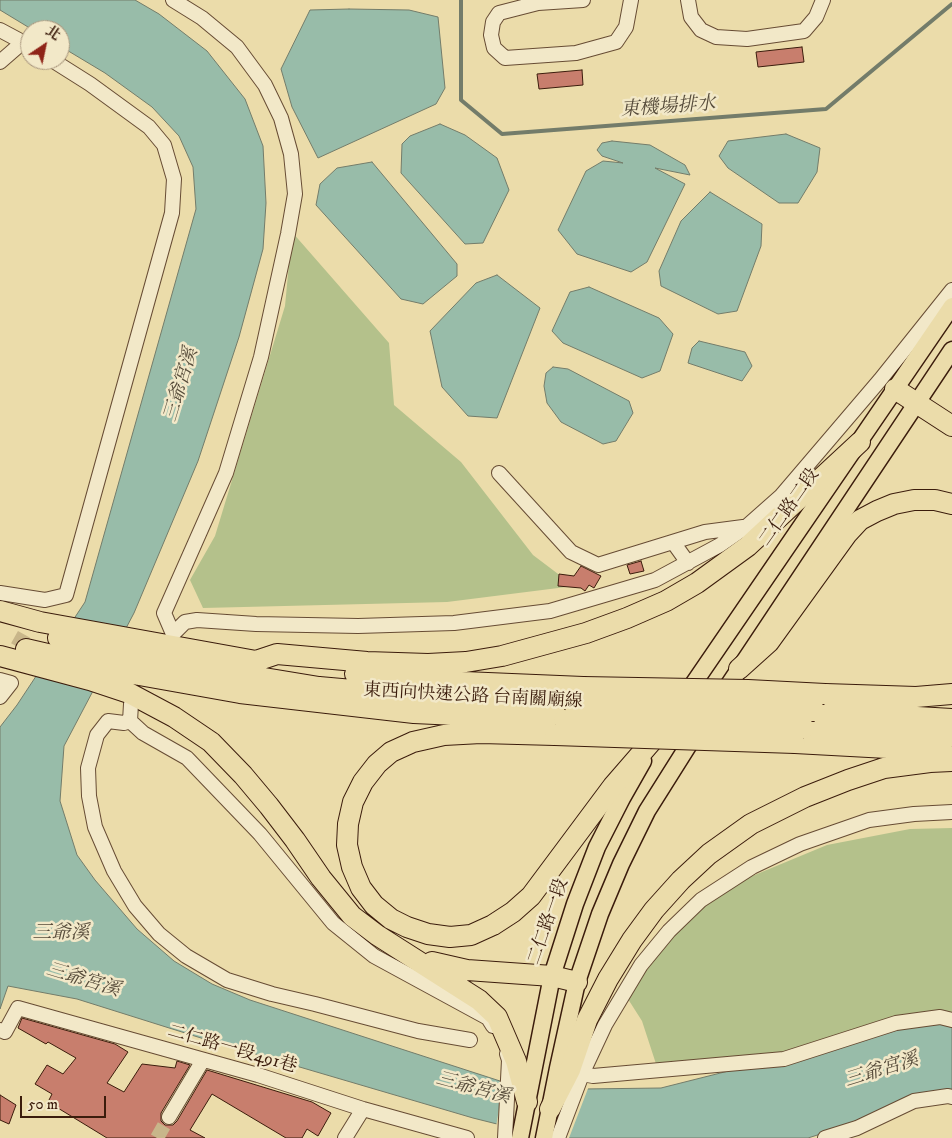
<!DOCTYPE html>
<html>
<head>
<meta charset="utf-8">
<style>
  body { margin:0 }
  #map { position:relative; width:952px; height:1138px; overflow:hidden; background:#ebdcaa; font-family:"IM FELL DW Pica","Noto Serif TC",serif }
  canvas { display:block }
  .north { position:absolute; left:20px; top:20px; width:50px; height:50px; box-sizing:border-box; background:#f2e8c8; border:1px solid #a9967d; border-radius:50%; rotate:34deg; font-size:14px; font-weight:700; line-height:20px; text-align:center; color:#3b1c0c }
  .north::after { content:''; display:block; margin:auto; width:18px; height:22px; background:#8f2418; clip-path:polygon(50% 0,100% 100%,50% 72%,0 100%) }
  .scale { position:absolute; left:20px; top:1096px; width:86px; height:22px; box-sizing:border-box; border:2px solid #3b1c0c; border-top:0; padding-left:6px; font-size:15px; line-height:18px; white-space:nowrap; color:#3b1c0c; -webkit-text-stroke:4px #f2e8c8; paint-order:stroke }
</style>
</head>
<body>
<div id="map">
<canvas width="952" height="1138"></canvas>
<div class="north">北</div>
<div class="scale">50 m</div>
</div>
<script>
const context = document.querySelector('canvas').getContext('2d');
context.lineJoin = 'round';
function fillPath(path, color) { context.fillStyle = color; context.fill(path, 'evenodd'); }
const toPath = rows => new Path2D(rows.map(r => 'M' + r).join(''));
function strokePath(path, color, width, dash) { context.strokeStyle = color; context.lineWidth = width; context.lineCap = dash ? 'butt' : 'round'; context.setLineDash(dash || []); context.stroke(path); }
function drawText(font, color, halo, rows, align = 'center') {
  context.font = font + ' "IM FELL DW Pica","Noto Serif TC",serif'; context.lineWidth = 5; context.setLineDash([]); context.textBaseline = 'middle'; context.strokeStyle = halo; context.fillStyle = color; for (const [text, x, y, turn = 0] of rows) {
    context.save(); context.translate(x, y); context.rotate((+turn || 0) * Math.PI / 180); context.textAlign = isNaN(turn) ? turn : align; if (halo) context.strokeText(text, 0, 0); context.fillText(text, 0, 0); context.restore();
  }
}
const green = toPath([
  [292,232,389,343,394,405,461,462,533,555,574,586,447,602,203,608,190,580,215,536,285,306],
  [952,828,952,1020,784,1059,658,1070,642,1021,628,999,640,978,669,940,706,904,745,879,827,845,910,829]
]);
const water = toPath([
  [0,0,135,0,159,14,207,51,245,99,263,146,266,203,263,249,239,337,198,461,134,613,64,746,60,801,77,855,95,880,137,929,174,961,212,984,250,1000,500,1081,583,1089,661,1088,895,1029,940,1023,952,1025,952,1092,808,1138,553,1138,473,1118,201,1038,77,999,8,986,0,1009,0,727,17,705,85,602,196,209,193,167,179,136,152,107,105,73,60,46,60,30,33,30,0,10,0,0],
  [349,9,409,10,438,17,445,88,436,104,318,158,292,107,281,69,310,10,349,9],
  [440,124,465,135,497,158,509,190,483,243,465,244,401,173,402,144,410,136,440,124],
  [786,134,820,148,817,172,798,203,779,203,728,168,719,156,728,141,786,134],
  [612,141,650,145,685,165,690,175,655,168,685,184,647,262,631,272,577,254,558,230,586,171,603,161,623,163,602,156,597,150,602,143,612,141],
  [372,162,457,264,457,276,423,304,401,299,316,205,320,184,337,168,372,162],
  [710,192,762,224,761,246,737,311,718,314,661,286,659,271,681,221,710,192],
  [497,275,540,308,497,418,468,416,442,387,430,331,476,283,497,275],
  [589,287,659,318,673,334,660,371,642,378,563,343,552,331,570,292,589,287],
  [699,341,745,352,752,366,742,381,688,363,692,348,699,341],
  [553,367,568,369,629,401,633,413,616,441,603,444,561,422,547,403,544,386,546,373,553,367]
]);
const pier = toPath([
  [504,1079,589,1086,569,1138,543,1138,496,1127]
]);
const stream = toPath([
  [461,0,461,100,502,134,826,109,952,4]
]);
const building = toPath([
  [802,47,804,62,758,67,756,52,802,47],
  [582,70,583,85,539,89,537,74,582,70],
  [641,561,644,571,630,574,627,565,641,561],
  [581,566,601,576,594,588,589,585,585,591,581,588,558,586,559,574,574,576,581,566],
  [22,1018,115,1044,128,1052,107,1083,124,1092,142,1064,175,1068,177,1061,190,1065,161,1113,161,1121,165,1125,173,1125,177,1121,207,1070,312,1102,331,1113,318,1136,307,1129,302,1138,286,1138,212,1094,190,1130,205,1138,107,1138,48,1102,52,1094,35,1084,47,1065,63,1074,76,1058,48,1042,46,1044,18,1028,22,1018],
  [0,1095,16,1105,9,1124,0,1120,0,1095]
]);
const minorTunnel = toPath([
  [7,665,36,613],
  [157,1138,169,1117]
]);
const minor = toPath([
  [173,0,202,18,237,47,265,85,281,118,291,154,295,194,288,234,261,357,226,473,164,613,173,634,185,622,197,620,256,624,358,626,454,623,550,611,655,580,720,545,746,527,781,496,880,380,952,290],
  [537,0,538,3,583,0],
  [688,0,691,17,701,30,716,37,747,39,804,31,816,17,823,0],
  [538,3,499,13,493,22,491,35,494,48,505,58,576,53,616,42,626,27,631,0],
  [0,30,30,46],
  [0,62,23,42],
  [499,473,571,552,598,565,705,532,743,527],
  [673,542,688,563],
  [0,593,45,600,66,595,172,213,174,179,164,145,149,127,90,84,52,60],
  [0,680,11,683,0,697],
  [131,704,130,721,143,733,187,758,260,834,333,923,374,956,488,1018,493,1026],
  [130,721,124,723,108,721,97,735,88,768,89,796,95,827,114,871,135,906,159,934,186,956,227,980,272,994,315,1004,418,1031,470,1040],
  [0,1030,5,1032,18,1008,258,1075,363,1109,467,1138],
  [582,1074,593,1076,784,1059,896,1023,940,1017,952,1020],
  [169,1117,203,1060],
  [345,1138,363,1109],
  [505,1138,509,1060,507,1054],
  [558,1138,583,1072,605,1025,641,965,669,931,701,900,752,867,800,844,869,820,914,814,952,812],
  [825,1138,857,1128,914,1101,948,1096,952,1097]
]);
const major = toPath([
  [685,696,952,306],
  [720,698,952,350],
  [520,1138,552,976,575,904,597,847,622,798,643,761],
  [544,1138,558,1068,577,982,600,914,621,864,647,811,698,730]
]);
const highway = toPath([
  [895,389,952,426],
  [0,611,40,622,256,661,277,654,367,662,428,664,466,662,502,656,586,633,627,618,666,601,697,583,748,546,860,442],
  [58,638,149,659,319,687,431,697,573,703],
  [26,649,139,675,240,693,414,713,564,720],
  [0,656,90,680,129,693,174,717,211,742,243,775,269,806,295,840,321,878,352,916,377,935,479,1000,497,1017,516,1061,527,1102],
  [739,669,769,642,847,534,860,520,877,511,894,504,914,500,935,500,952,504],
  [355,674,440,681,583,687],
  [825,694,916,697,952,694],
  [815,711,952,719],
  [804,728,952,736],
  [555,735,481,733,444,735,413,742,391,752,377,764,363,782,353,802,348,824,347,845,352,867,361,888,374,905,391,919,407,927,428,934,450,937,471,935,493,925,513,912,531,896,613,786,659,733],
  [795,743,943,751],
  [432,962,467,970,552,976,577,982],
  [550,1109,570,1070,587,1020,608,979,632,940,654,910,681,880,709,854,751,824,805,797,848,780,884,768,930,762,952,761]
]);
const highwayBridge = toPath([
  [583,687,748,690,825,694],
  [573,703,815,711],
  [564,720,804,728],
  [555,735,795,743]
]);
const streetNames = [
  ["二仁路二段",790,508,-55],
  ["東西向快速公路 台南關廟線",473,697,3],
  ["二仁路一段",549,922,-71],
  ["二仁路一段491巷",232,1050,16]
];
const waterNames = [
  ["東機場排水",668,108,-4],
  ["三爺宮溪",182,385,-73],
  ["三爺溪",61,934],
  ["三爺宮溪",83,981,17],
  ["三爺宮溪",882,1071,-17],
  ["三爺宮溪",473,1089,15]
];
fillPath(green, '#b4c18b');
fillPath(water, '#98bca9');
strokePath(water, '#737c6a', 1);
fillPath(pier, '#ebdcaa');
strokePath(stream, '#737c6a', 4);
fillPath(building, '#c87e6d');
strokePath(building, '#3b1c0c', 1);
strokePath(minorTunnel, '#c8b68a', 14, [14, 7]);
strokePath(minor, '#674c34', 16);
strokePath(major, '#3b1c0c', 19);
strokePath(highway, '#3b1c0c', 22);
strokePath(minor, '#f2e8c8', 14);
strokePath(major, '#ebdcaa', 16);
strokePath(highway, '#ebdcaa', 20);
strokePath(highwayBridge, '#3b1c0c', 22, []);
strokePath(highwayBridge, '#ebdcaa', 20);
drawText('18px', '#3b1c0c', '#f2e8c8', streetNames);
drawText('italic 19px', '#574c3b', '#f2e8c8', waterNames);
</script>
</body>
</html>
